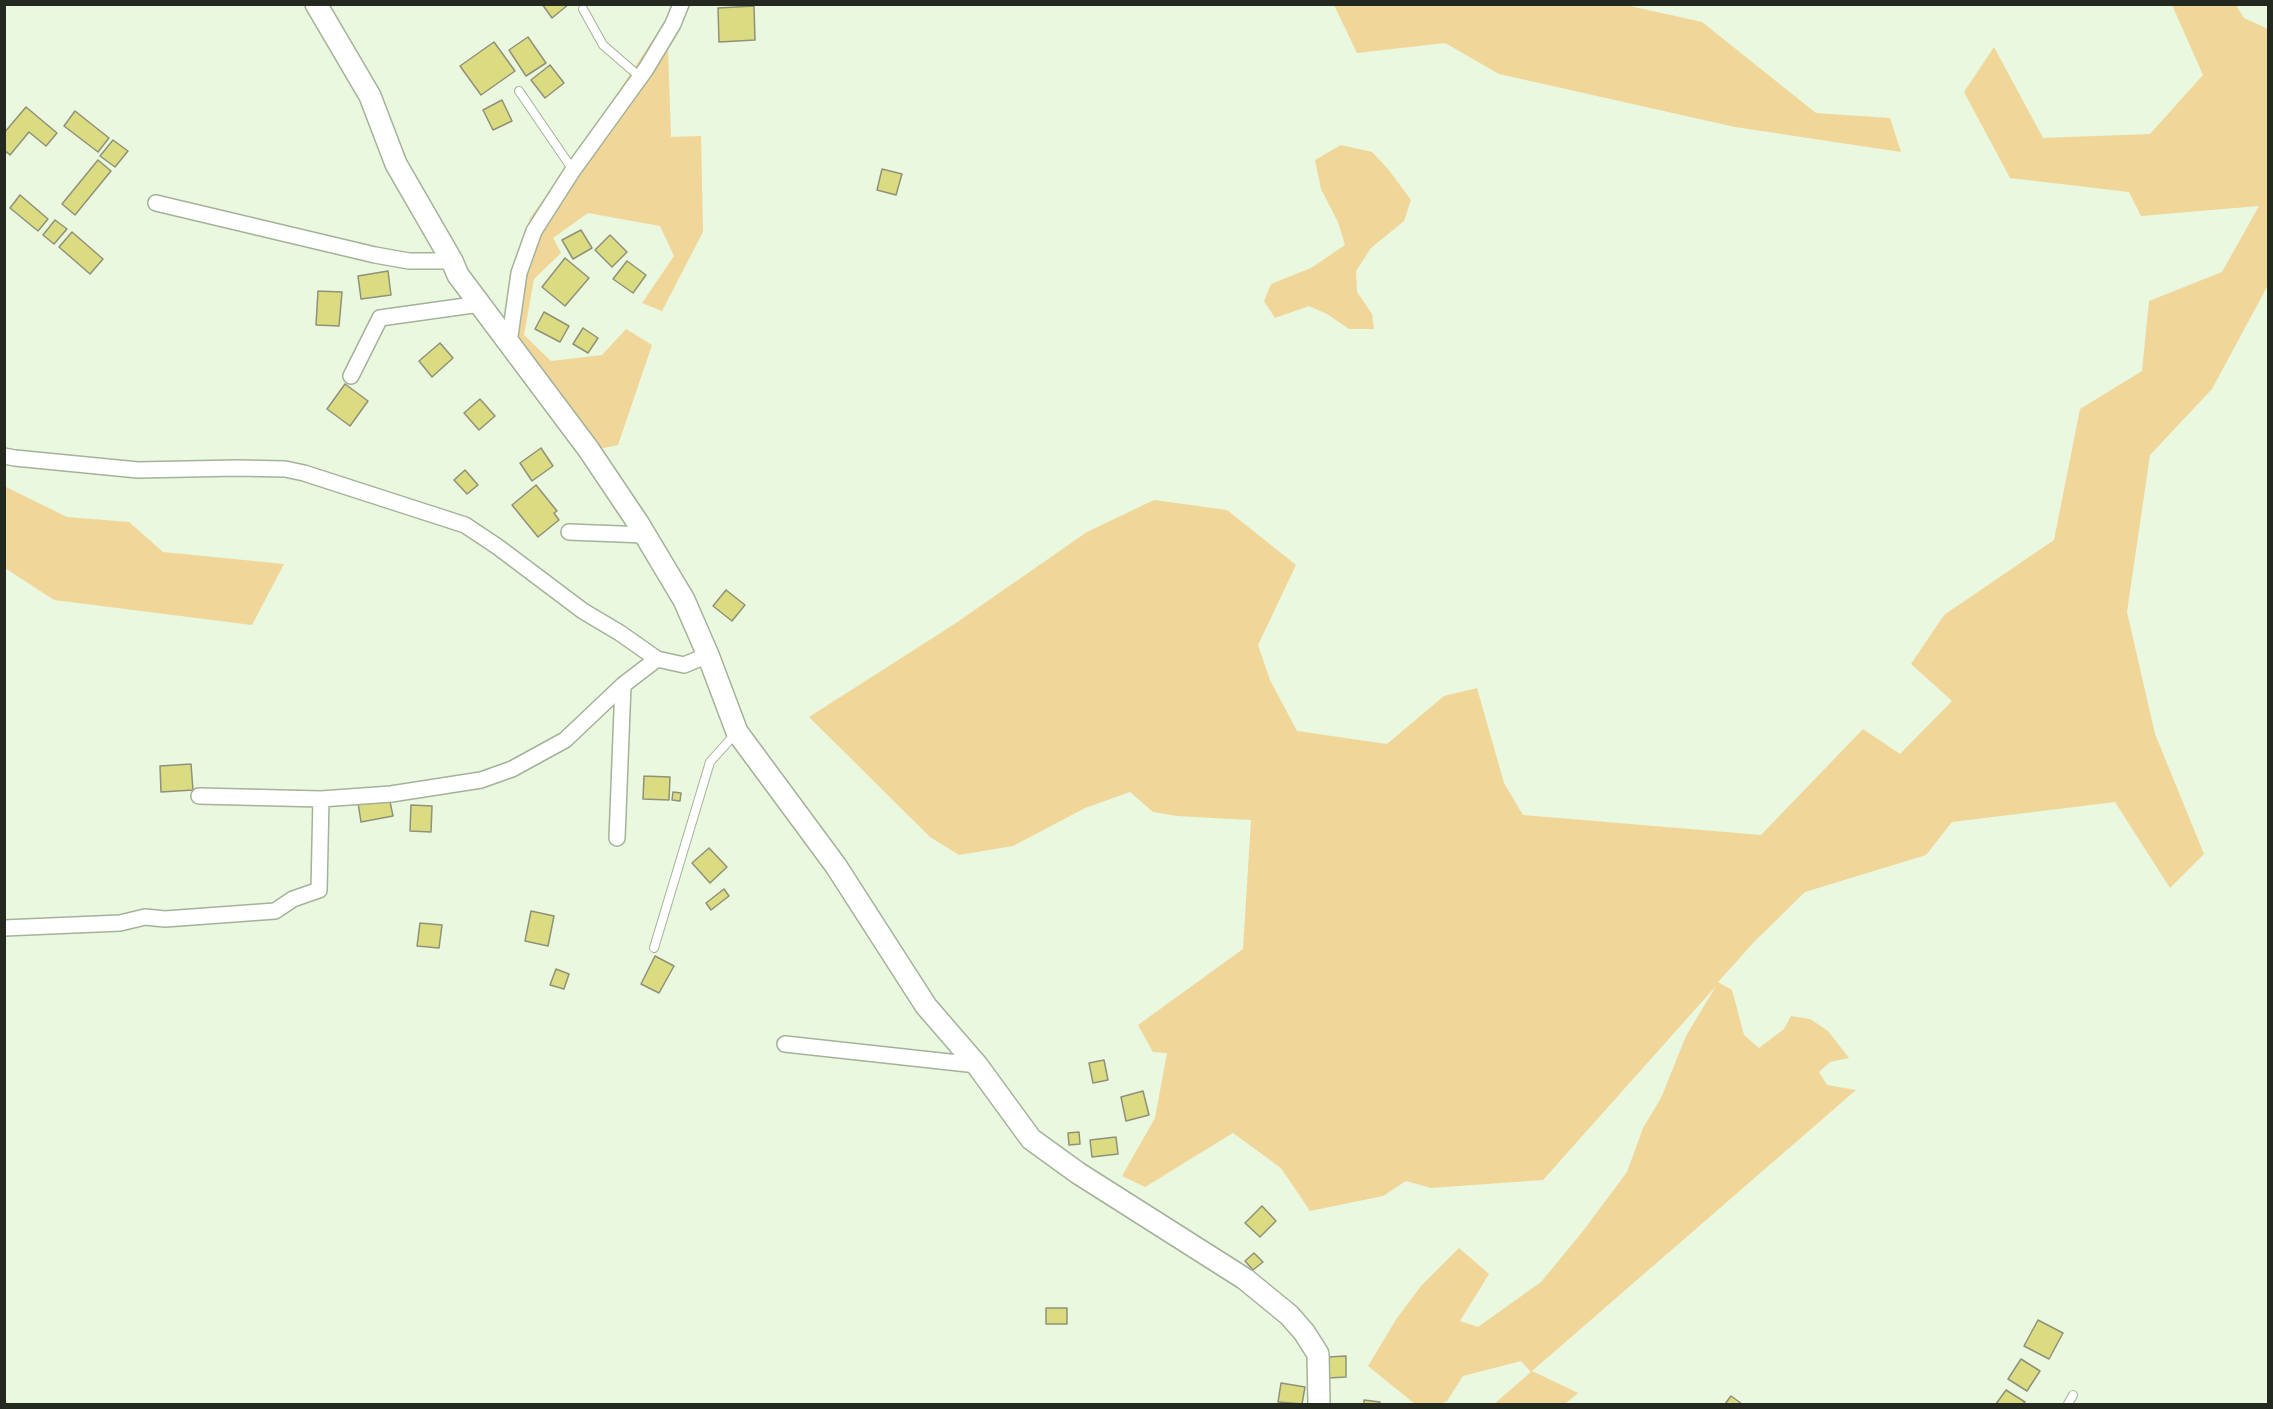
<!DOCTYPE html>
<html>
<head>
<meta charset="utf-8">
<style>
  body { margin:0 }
  #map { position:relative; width:2273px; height:1409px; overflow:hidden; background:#e9f8de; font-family:Merriweather,serif }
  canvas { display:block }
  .frame { position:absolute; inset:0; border:6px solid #242920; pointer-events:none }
</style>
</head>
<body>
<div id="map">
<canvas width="2273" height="1409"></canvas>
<div class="frame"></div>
</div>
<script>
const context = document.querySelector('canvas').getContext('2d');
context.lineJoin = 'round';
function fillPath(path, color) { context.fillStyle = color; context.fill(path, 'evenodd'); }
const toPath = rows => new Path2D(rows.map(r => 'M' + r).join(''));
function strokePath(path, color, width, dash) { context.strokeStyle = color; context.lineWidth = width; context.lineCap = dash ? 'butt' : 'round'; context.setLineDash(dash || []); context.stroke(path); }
const green = toPath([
  [676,5,691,5,668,48,671,137,701,136,703,232,662,311,642,303,674,256,660,226,588,213,553,238,561,253,534,279,524,335,551,361,602,355,626,329,652,345,618,445,594,450,513,347,509,317,530,218,591,133],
  [1334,5,1621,4,1702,22,1816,113,1890,118,1901,152,1735,127,1499,74,1445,43,1357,53],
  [2172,5,2236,5,2244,18,2268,29,2268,285,2212,389,2150,455,2127,612,2155,734,2204,854,2170,888,2115,802,1952,822,1926,855,1805,892,1754,942,1718,982,1732,990,1744,1035,1759,1048,1784,1029,1791,1016,1810,1019,1828,1031,1849,1058,1830,1062,1819,1072,1827,1085,1856,1090,1532,1371,1578,1393,1565,1404,1494,1404,1531,1372,1521,1361,1463,1376,1447,1401,1441,1404,1415,1404,1368,1366,1397,1318,1421,1286,1459,1248,1489,1274,1460,1321,1478,1327,1541,1282,1583,1231,1627,1172,1643,1128,1661,1098,1686,1036,1716,986,1543,1180,1431,1188,1406,1181,1383,1196,1310,1211,1281,1168,1233,1133,1145,1187,1122,1176,1155,1118,1167,1053,1153,1052,1138,1025,1243,949,1251,820,1177,816,1153,812,1130,792,1085,808,1013,846,959,855,930,837,809,717,953,625,1087,532,1154,500,1227,510,1296,565,1258,645,1270,680,1297,731,1387,744,1444,696,1477,688,1504,783,1523,815,1761,835,1863,729,1900,754,1952,701,1911,664,1944,615,2054,540,2080,409,2142,371,2149,301,2222,272,2259,206,2141,216,2129,192,2010,178,1964,92,1994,47,2043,138,2150,134,2203,75],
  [1341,145,1372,152,1388,169,1411,200,1404,221,1371,248,1356,271,1357,292,1372,314,1374,329,1349,329,1327,314,1309,306,1275,318,1264,301,1271,284,1311,268,1345,245,1338,222,1321,189,1315,160],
  [4,486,67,517,129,522,163,552,284,564,252,625,54,600,5,568]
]);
const building = toPath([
  [542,4,569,4,552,18,542,4],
  [754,6,755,40,719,42,718,8,754,6],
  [528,37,546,63,526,76,509,50,528,37],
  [494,42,515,71,481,95,460,66,494,42],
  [550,65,564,83,545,98,531,80,550,65],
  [502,100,512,121,493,130,483,110,502,100],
  [26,107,57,133,46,146,29,132,10,155,7,152,4,155,4,133,26,107],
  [75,111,109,138,98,152,64,126,75,111],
  [113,140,128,151,115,167,100,156,113,140],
  [98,160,111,171,75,215,62,204,98,160],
  [882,169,902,174,896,195,877,190,882,169],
  [20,195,48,219,38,231,10,208,20,195],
  [55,220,67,229,54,244,43,235,55,220],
  [581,230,592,248,573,259,562,240,581,230],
  [72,232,103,259,90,274,59,247,72,232],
  [610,235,627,252,612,267,595,250,610,235],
  [565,258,589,278,565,306,542,287,565,258],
  [627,261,646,275,633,293,613,279,627,261],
  [388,271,391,295,361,299,358,276,388,271],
  [318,291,342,292,339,326,316,325,318,291],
  [544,312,569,326,560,342,535,329,544,312],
  [583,328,598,338,588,353,573,344,583,328],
  [440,343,453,358,432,377,419,361,440,343],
  [345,384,368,401,350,426,327,409,345,384],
  [480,399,495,416,479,430,464,413,480,399],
  [541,448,553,466,532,481,520,463,541,448],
  [465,470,478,485,467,494,454,480,465,470],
  [536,485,557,511,554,513,559,520,538,537,512,505,536,485],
  [726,590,745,605,732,621,713,606,726,590],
  [191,764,193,790,161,792,160,766,191,764],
  [644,776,670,777,669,800,643,799,644,776],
  [673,792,681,793,680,801,672,800,673,792],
  [389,797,393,816,361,822,358,803,389,797],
  [411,805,432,806,431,832,410,831,411,805],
  [709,848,727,867,710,883,692,863,709,848],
  [724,889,729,896,711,910,706,903,724,889],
  [531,911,554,916,548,946,525,941,531,911],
  [420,923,442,925,439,948,417,946,420,923],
  [655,956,674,966,659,993,641,984,655,956],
  [556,969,569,974,564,989,550,985,556,969],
  [1104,1060,1108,1080,1093,1083,1089,1063,1104,1060],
  [1143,1091,1149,1115,1126,1121,1121,1097,1143,1091],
  [1079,1132,1080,1144,1069,1145,1068,1133,1079,1132],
  [1116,1137,1118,1154,1092,1157,1090,1140,1116,1137],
  [1262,1206,1276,1221,1260,1237,1245,1223,1262,1206],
  [1254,1253,1263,1262,1253,1270,1245,1261,1254,1253],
  [1046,1308,1067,1308,1067,1324,1046,1324,1046,1308],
  [2038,1320,2063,1333,2049,1359,2024,1346,2038,1320],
  [1346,1356,1346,1377,1328,1378,1328,1357,1346,1356],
  [2021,1359,2040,1371,2027,1391,2008,1379,2021,1359],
  [1281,1383,1305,1387,1302,1404,1278,1402,1281,1383],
  [2006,1390,2025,1402,2023,1404,1996,1404,2006,1390],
  [1731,1396,1742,1404,1725,1404,1731,1396],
  [1364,1400,1380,1402,1379,1404,1364,1404,1364,1400]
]);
const lane = toPath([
  [583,9,603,45,640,77],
  [519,91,573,170],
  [654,948,710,762,736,733],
  [2068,1404,2073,1395]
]);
const street = toPath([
  [156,203,375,255,409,261,452,261],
  [509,343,519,273,534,231,573,170,646,69,673,24,681,4],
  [351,376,380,318,480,304],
  [4,456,15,458,138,470,237,468,285,469,304,473,465,525,498,547,583,611,620,633,657,659,684,665,708,655],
  [569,532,645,535],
  [199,796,321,799,391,794,481,780,512,769,565,740,623,685,657,659],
  [617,838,623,685],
  [4,928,120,923,145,917,165,919,275,911,293,899,319,890,321,799],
  [785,1044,977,1065]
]);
const secondary = toPath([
  [316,4,370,96,396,164,452,261,458,275,589,450,638,523,684,600,708,655,737,732,836,866,926,1006,977,1065,1031,1139,1078,1173,1245,1279,1289,1315,1304,1332,1318,1354,1319,1404]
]);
fillPath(green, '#f1d69a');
fillPath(building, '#dbdc81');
strokePath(building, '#909178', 1.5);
strokePath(lane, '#a4b29a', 10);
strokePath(street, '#a4b29a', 18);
strokePath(secondary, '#a4b29a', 24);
strokePath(lane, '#fff', 8);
strokePath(street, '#fff', 15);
strokePath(secondary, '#fff', 21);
</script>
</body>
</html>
